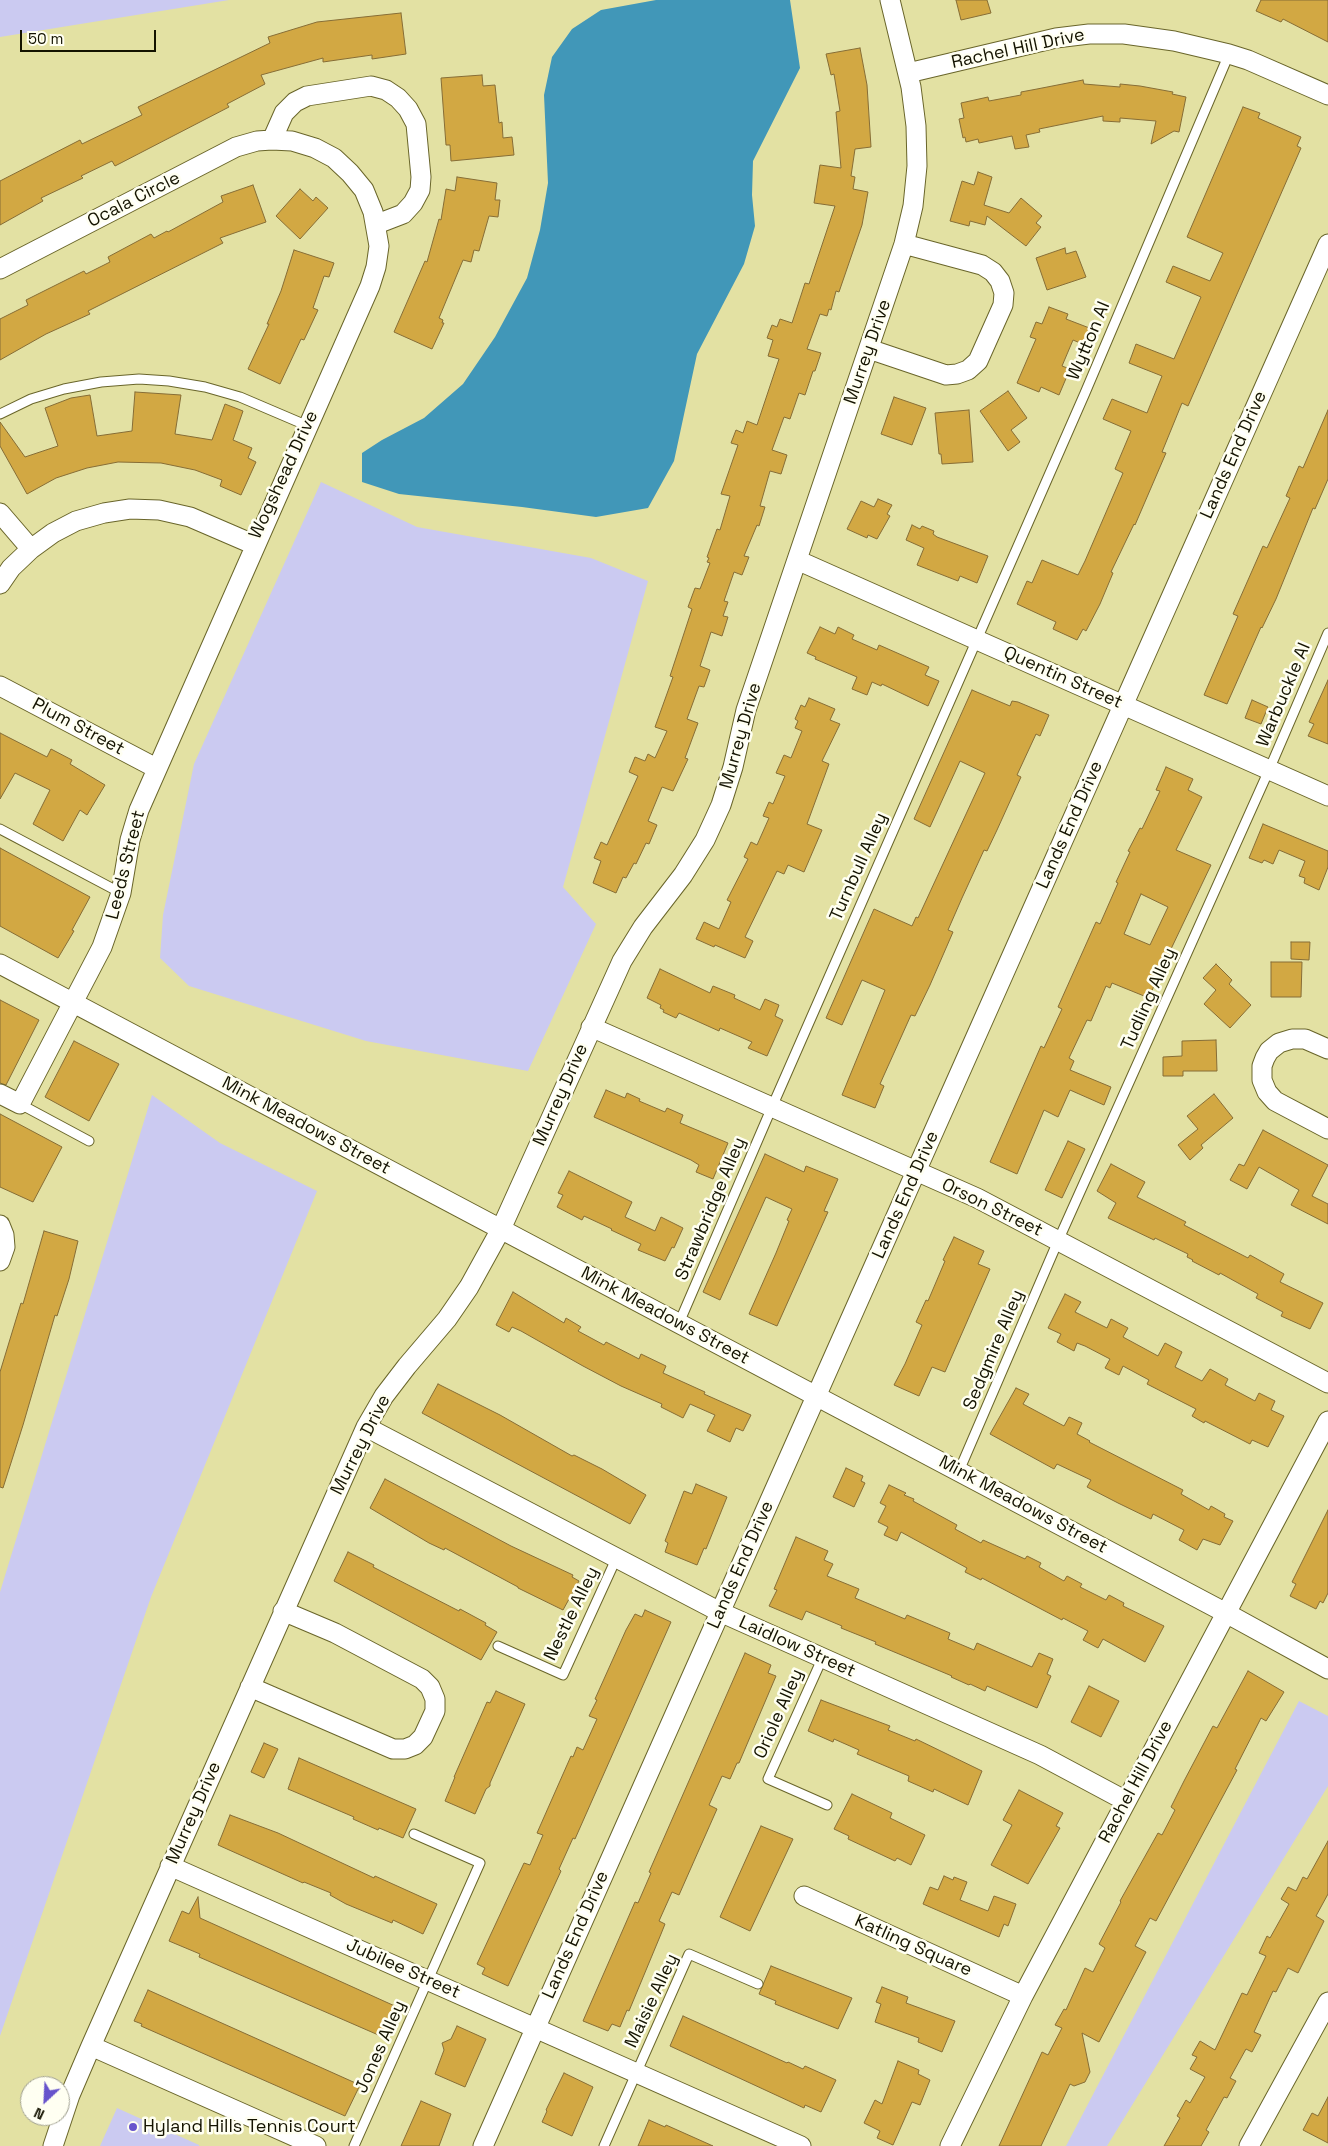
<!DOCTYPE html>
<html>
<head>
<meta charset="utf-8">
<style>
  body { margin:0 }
  #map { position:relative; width:1328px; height:2146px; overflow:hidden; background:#e3e1a3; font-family:"Space Grotesk",sans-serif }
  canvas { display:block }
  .north { position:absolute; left:20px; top:2076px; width:50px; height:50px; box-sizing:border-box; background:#fffff2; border:1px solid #a1a191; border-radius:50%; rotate:205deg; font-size:14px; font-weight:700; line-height:20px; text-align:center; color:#141300 }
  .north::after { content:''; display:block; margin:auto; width:18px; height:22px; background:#6753cc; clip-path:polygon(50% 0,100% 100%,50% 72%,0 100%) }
  .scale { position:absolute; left:20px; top:30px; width:136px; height:22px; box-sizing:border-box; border:2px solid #141300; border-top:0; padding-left:6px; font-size:15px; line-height:18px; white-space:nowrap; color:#141300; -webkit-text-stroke:4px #fffff2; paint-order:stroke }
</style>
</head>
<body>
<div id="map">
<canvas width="1328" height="2146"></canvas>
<div class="north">N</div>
<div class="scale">50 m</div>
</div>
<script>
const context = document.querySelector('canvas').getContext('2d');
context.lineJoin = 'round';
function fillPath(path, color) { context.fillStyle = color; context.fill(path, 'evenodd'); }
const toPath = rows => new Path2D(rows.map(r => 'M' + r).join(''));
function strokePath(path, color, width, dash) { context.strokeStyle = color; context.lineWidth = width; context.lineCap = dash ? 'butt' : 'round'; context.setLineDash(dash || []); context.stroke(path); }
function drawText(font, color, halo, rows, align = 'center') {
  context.font = font + ' "Space Grotesk",sans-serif'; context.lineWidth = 5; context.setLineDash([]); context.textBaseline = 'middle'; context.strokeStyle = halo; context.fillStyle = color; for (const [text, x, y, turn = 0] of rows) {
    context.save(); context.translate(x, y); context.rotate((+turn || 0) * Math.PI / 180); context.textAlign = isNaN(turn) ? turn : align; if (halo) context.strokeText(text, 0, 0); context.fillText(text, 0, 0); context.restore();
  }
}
const green = toPath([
  [0,0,229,0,0,37],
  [321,482,417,527,591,558,648,581,563,887,596,924,528,1071,366,1041,189,986,160,958,163,915,194,764],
  [152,1095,220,1143,317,1191,151,1597,0,2036,0,1592],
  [1299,1701,1328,1716,1328,1786,1107,2146,1066,2146],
  [117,2108,199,2145,199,2146,100,2146]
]);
const water = toPath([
  [656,0,790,0,800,68,753,161,752,195,755,226,744,264,697,354,674,461,648,508,596,517,522,507,399,494,362,482,362,453,382,440,424,418,463,384,495,337,527,278,540,230,548,183,544,95,552,57,572,29,601,10]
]);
const building = toPath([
  [956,0,987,0,991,13,961,20,956,0],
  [1261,0,1328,0,1328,42,1283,19,1281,22,1256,11,1261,0],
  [401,13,406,54,372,59,372,55,323,62,323,58,261,75,265,84,227,104,229,107,115,166,112,161,81,176,83,178,41,198,43,201,0,225,0,181,80,140,82,144,142,115,138,107,270,43,268,37,317,22,401,13],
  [860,48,867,85,871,147,855,149,851,176,855,177,853,189,868,192,862,225,839,292,836,291,831,310,829,309,827,316,820,314,807,349,821,353,815,371,813,371,805,395,799,393,790,419,784,417,772,450,787,455,781,474,770,471,760,506,765,507,759,526,757,525,744,556,749,557,742,575,734,572,724,601,728,602,723,616,728,617,722,636,711,632,700,666,710,670,704,687,699,686,687,719,698,723,685,758,688,759,673,791,662,787,648,821,657,825,649,844,646,843,636,864,634,863,626,878,623,877,616,893,593,883,601,861,594,858,601,842,607,845,638,776,629,772,635,757,645,761,648,754,655,758,667,731,655,727,673,677,670,676,692,609,688,607,695,588,700,589,710,563,707,562,709,558,707,557,717,529,720,530,730,496,721,494,738,445,731,443,736,430,743,433,747,421,757,425,779,359,768,356,773,340,767,338,772,325,777,327,780,319,792,323,805,283,809,284,835,206,814,203,820,165,841,168,836,112,840,111,834,74,831,75,826,54,860,48],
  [482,75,483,86,495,85,499,123,502,122,503,138,512,137,514,155,451,161,450,145,446,145,441,78,482,75],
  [1083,80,1084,84,1120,87,1120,84,1140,86,1173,92,1172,94,1186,97,1179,132,1174,131,1151,144,1156,121,1120,118,1120,122,1103,121,1103,116,1039,129,1040,132,1026,135,1029,147,1015,149,1012,136,979,143,978,139,966,142,965,137,963,138,959,119,964,118,961,103,988,97,989,101,1021,95,1021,92,1037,89,1083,80],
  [1243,107,1260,113,1258,118,1301,137,1297,146,1301,148,1188,406,1182,403,1162,452,1166,453,1135,525,1134,524,1111,572,1113,573,1100,604,1086,631,1083,629,1077,640,1053,629,1056,622,1017,604,1027,581,1032,583,1042,560,1078,575,1085,561,1123,473,1115,469,1131,431,1103,419,1112,399,1147,413,1162,376,1129,363,1136,344,1174,359,1201,297,1166,282,1173,266,1210,281,1223,253,1187,237,1243,107],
  [978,172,992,177,984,205,1009,213,1021,198,1042,216,1036,223,1041,227,1026,246,987,216,985,225,970,221,969,226,950,221,962,181,974,185,978,172],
  [457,177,497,183,495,200,500,200,498,217,489,216,479,251,474,250,471,262,463,260,439,318,443,320,442,323,444,323,432,349,394,332,425,261,427,262,439,219,441,220,446,189,455,191,457,177],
  [253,185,266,222,220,238,223,243,88,311,90,314,46,334,0,360,0,319,28,305,26,300,84,271,86,274,110,262,108,257,151,234,154,238,167,231,168,232,223,202,221,196,253,185],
  [300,189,313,201,316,197,328,208,300,239,276,216,300,189],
  [1065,248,1066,254,1076,251,1086,277,1047,290,1036,258,1065,248],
  [294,250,334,263,329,277,324,276,313,308,318,310,304,340,301,339,280,384,248,369,269,324,267,324,281,291,294,250],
  [1049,307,1068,314,1066,319,1092,329,1085,345,1073,340,1062,366,1070,369,1059,395,1041,387,1039,392,1017,383,1036,339,1030,337,1036,322,1042,324,1049,307],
  [1008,391,1027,418,1011,430,1020,442,1008,451,980,411,1008,391],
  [135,392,181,395,175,434,212,440,225,404,243,411,233,440,252,448,248,458,256,462,241,495,220,486,222,480,195,470,161,463,118,462,87,468,56,478,27,494,0,446,0,422,25,457,58,446,45,408,71,398,90,395,97,436,132,431,135,392],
  [894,397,926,408,912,445,881,434,894,397],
  [969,410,973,462,942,464,941,454,939,454,935,413,969,410],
  [1328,410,1328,479,1315,509,1313,508,1276,599,1262,628,1261,627,1227,704,1204,695,1238,616,1233,614,1263,546,1267,548,1290,498,1286,496,1299,466,1303,468,1328,410],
  [878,499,892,505,887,514,890,516,877,539,868,535,867,538,847,529,861,501,874,507,878,499],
  [912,525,920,529,922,526,934,531,933,534,937,537,988,556,977,583,960,576,958,581,917,565,924,548,906,540,912,525],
  [820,627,835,634,838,627,854,635,852,639,877,650,879,645,929,667,925,675,939,681,928,706,882,684,881,686,872,682,867,695,852,689,857,677,815,659,816,657,807,653,820,627],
  [1328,680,1328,744,1308,736,1314,724,1309,722,1328,680],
  [972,690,1010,706,1012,701,1018,702,1049,715,1040,736,1036,734,1017,775,1021,777,997,830,987,851,984,850,962,898,948,930,953,932,930,985,915,1016,911,1015,880,1084,884,1086,875,1108,842,1095,885,990,862,980,842,1025,826,1018,874,909,912,926,916,917,918,918,985,773,960,761,930,827,914,819,972,690],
  [809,698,835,709,830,720,840,724,822,761,829,764,807,824,822,830,804,872,788,865,784,874,777,871,745,937,753,941,745,958,715,945,714,947,696,939,704,922,719,929,731,902,727,900,748,859,744,857,751,842,757,845,769,818,763,816,769,802,773,804,785,776,776,773,784,755,791,758,802,731,795,728,798,721,795,719,801,705,805,707,809,698],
  [1252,700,1268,707,1261,724,1245,718,1252,700],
  [0,733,47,757,51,749,72,760,70,764,105,785,87,815,80,810,63,841,33,824,50,790,15,773,0,799,0,733],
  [1166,767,1193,779,1188,790,1202,797,1176,850,1211,865,1171,949,1173,950,1165,967,1162,966,1149,998,1112,983,1110,988,1106,986,1091,1021,1087,1020,1069,1058,1074,1061,1070,1070,1111,1087,1104,1105,1070,1090,1058,1117,1044,1110,1017,1174,990,1162,1041,1046,1044,1048,1062,1009,1058,1007,1096,922,1100,924,1118,883,1116,882,1130,852,1128,851,1140,828,1142,829,1160,791,1156,790,1166,767],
  [1141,894,1168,907,1150,945,1124,934,1141,894],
  [1263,824,1328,851,1328,867,1319,890,1304,883,1305,878,1299,876,1305,861,1279,850,1273,864,1264,860,1262,863,1249,858,1263,824],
  [0,848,90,897,72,930,74,931,58,958,0,926,0,848],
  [1291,942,1310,942,1309,960,1291,959,1291,942],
  [1271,962,1302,962,1301,997,1271,997,1271,962],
  [1216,964,1232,980,1229,984,1251,1005,1230,1028,1204,1004,1216,990,1203,978,1216,964],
  [660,969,710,993,713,986,735,995,734,998,760,1010,765,999,779,1005,775,1016,783,1020,767,1056,748,1048,752,1042,720,1028,719,1031,679,1013,676,1018,663,1012,664,1010,660,1008,661,1005,647,998,660,969],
  [0,1000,39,1020,6,1085,0,1083,0,1000],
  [1216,1040,1217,1071,1183,1071,1183,1076,1163,1076,1163,1057,1182,1056,1182,1041,1216,1040],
  [74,1041,119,1064,89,1121,45,1097,74,1041],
  [606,1090,625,1098,627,1093,640,1099,639,1101,665,1112,667,1108,683,1115,680,1123,728,1143,713,1179,696,1172,699,1165,691,1160,594,1117,606,1090],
  [1214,1094,1233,1118,1201,1145,1203,1148,1190,1160,1178,1145,1198,1129,1187,1116,1214,1094],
  [0,1114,62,1147,33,1202,0,1187,0,1114],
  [1263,1130,1328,1165,1312,1196,1328,1204,1328,1224,1291,1205,1299,1190,1259,1167,1247,1189,1230,1180,1239,1164,1244,1166,1263,1130],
  [1068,1141,1085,1149,1062,1198,1045,1190,1068,1141],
  [765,1154,804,1172,806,1166,838,1179,824,1211,828,1212,777,1326,749,1314,776,1253,789,1221,787,1220,792,1209,766,1197,720,1300,703,1292,765,1154],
  [1111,1164,1145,1182,1137,1197,1186,1222,1184,1225,1248,1258,1250,1255,1284,1274,1280,1282,1323,1303,1310,1329,1281,1316,1283,1312,1256,1298,1258,1294,1220,1273,1219,1275,1192,1261,1193,1260,1187,1257,1188,1254,1155,1238,1154,1240,1108,1218,1116,1203,1097,1191,1111,1164],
  [569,1171,632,1202,625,1217,655,1231,661,1217,683,1228,674,1248,672,1247,665,1261,638,1250,641,1244,611,1230,612,1229,584,1216,582,1220,557,1207,563,1195,558,1193,569,1171],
  [44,1231,78,1241,69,1279,57,1316,55,1315,23,1425,3,1488,0,1487,0,1372,21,1303,23,1304,44,1231],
  [954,1237,984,1251,978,1264,990,1269,945,1372,932,1367,919,1396,894,1385,905,1364,922,1325,916,1322,926,1300,928,1301,945,1261,943,1260,954,1237],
  [513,1292,564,1323,566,1318,581,1327,578,1331,604,1345,606,1342,639,1359,641,1354,666,1366,663,1373,705,1392,704,1394,751,1415,743,1431,736,1428,730,1442,707,1431,715,1415,690,1404,683,1418,661,1407,662,1404,621,1386,583,1366,521,1331,512,1327,509,1332,496,1325,513,1292],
  [1065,1294,1081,1302,1075,1312,1107,1328,1111,1319,1128,1328,1123,1337,1158,1356,1165,1343,1182,1352,1175,1367,1202,1381,1210,1369,1228,1379,1225,1385,1255,1401,1259,1393,1275,1401,1271,1410,1284,1416,1268,1447,1252,1440,1250,1444,1205,1421,1204,1423,1192,1416,1196,1409,1147,1384,1149,1380,1123,1366,1119,1375,1105,1368,1110,1359,1085,1346,1077,1343,1074,1351,1057,1342,1061,1334,1048,1328,1065,1294],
  [438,1384,500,1415,572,1456,574,1455,602,1469,646,1495,630,1524,422,1413,438,1384],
  [1016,1388,1029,1394,1023,1404,1064,1426,1069,1417,1082,1423,1077,1434,1090,1441,1089,1442,1183,1490,1181,1494,1209,1510,1211,1506,1225,1514,1224,1517,1233,1521,1220,1545,1203,1539,1197,1550,1179,1540,1184,1530,1153,1514,1151,1519,1118,1503,1087,1487,1091,1480,1057,1464,1054,1469,990,1434,1016,1388],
  [846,1468,863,1476,861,1481,865,1483,854,1507,833,1497,846,1468],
  [385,1479,511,1546,573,1575,572,1577,579,1581,563,1610,518,1588,518,1587,445,1548,444,1550,429,1543,370,1508,385,1479],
  [696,1484,727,1497,706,1549,704,1548,697,1565,665,1552,668,1543,665,1541,684,1491,692,1494,696,1484],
  [889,1485,906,1493,904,1495,914,1499,913,1501,957,1525,955,1529,981,1543,983,1540,1025,1559,1027,1556,1041,1563,1039,1567,1064,1581,1067,1576,1082,1584,1080,1587,1106,1600,1109,1595,1124,1603,1123,1606,1164,1626,1145,1662,1103,1639,1098,1648,1083,1640,1088,1631,1063,1618,1062,1620,982,1578,981,1580,965,1572,967,1568,901,1532,897,1541,884,1535,888,1527,878,1522,886,1506,880,1503,889,1485],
  [1328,1510,1328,1593,1323,1603,1320,1601,1316,1609,1290,1596,1296,1584,1292,1582,1328,1510],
  [796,1537,828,1551,824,1560,833,1564,827,1576,859,1589,855,1598,905,1619,907,1615,950,1633,948,1639,974,1650,977,1643,1032,1667,1039,1653,1053,1659,1047,1674,1051,1676,1037,1708,987,1686,985,1691,970,1684,969,1685,951,1677,952,1676,875,1644,876,1642,841,1628,842,1626,806,1611,802,1620,769,1606,777,1590,774,1589,796,1537],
  [348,1552,374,1565,373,1567,459,1611,460,1609,486,1623,485,1625,497,1632,481,1660,334,1581,348,1552],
  [645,1610,671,1622,575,1839,573,1838,559,1869,561,1871,508,1986,482,1974,485,1968,477,1964,524,1863,530,1865,543,1835,537,1833,571,1756,573,1757,577,1747,583,1750,597,1719,589,1716,597,1700,595,1699,626,1630,635,1614,642,1617,645,1610],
  [745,1653,771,1665,768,1673,776,1676,739,1763,737,1763,730,1779,722,1776,709,1805,717,1809,679,1895,672,1892,659,1921,665,1924,661,1934,629,2011,627,2010,620,2027,612,2024,608,2031,583,2021,635,1902,638,1903,651,1873,649,1872,745,1653],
  [1248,1671,1284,1692,1266,1721,1261,1718,1235,1769,1237,1770,1156,1921,1150,1918,1135,1946,1146,1952,1099,2042,1082,2033,1090,2072,1085,2082,1074,2086,1070,2084,1041,2146,999,2146,1042,2052,1048,2055,1062,2028,1055,2025,1064,2009,1066,2010,1085,1968,1093,1972,1105,1948,1099,1944,1121,1902,1120,1901,1158,1833,1162,1835,1175,1810,1171,1807,1184,1781,1213,1726,1217,1728,1248,1671],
  [1089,1686,1119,1701,1101,1737,1071,1722,1089,1686],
  [496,1691,525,1704,490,1783,490,1786,486,1789,475,1814,445,1801,455,1777,454,1777,487,1702,490,1703,496,1691],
  [821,1700,890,1726,888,1730,915,1741,916,1739,982,1771,968,1805,934,1789,933,1792,908,1781,909,1776,857,1754,859,1750,834,1739,833,1742,808,1731,821,1700],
  [264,1743,278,1749,264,1778,251,1772,264,1743],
  [299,1758,416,1809,403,1838,379,1828,378,1830,353,1819,354,1817,288,1789,299,1758],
  [1019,1790,1063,1813,1056,1826,1060,1828,1028,1884,991,1865,1012,1825,1003,1820,1019,1790],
  [852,1794,892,1813,890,1818,925,1835,911,1865,897,1858,895,1861,848,1839,849,1836,834,1829,852,1794],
  [230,1815,278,1833,374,1878,375,1876,437,1904,423,1934,393,1920,392,1923,346,1904,330,1895,331,1893,304,1882,303,1883,218,1845,230,1815],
  [761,1826,793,1839,750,1931,720,1917,761,1826],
  [1328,1841,1328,1894,1316,1916,1324,1921,1298,1973,1288,1968,1276,1992,1273,1991,1254,2032,1261,2035,1252,2052,1246,2049,1230,2078,1236,2081,1227,2098,1224,2097,1206,2130,1209,2132,1201,2146,1164,2146,1180,2118,1177,2116,1186,2100,1190,2103,1205,2077,1190,2069,1197,2057,1192,2055,1200,2041,1215,2050,1242,1993,1247,1995,1266,1956,1259,1953,1267,1936,1270,1938,1289,1904,1281,1899,1288,1887,1296,1891,1303,1877,1307,1879,1328,1841],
  [944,1876,953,1880,954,1877,967,1882,960,1900,988,1911,994,1896,1016,1904,1008,1926,1004,1924,999,1937,923,1904,930,1887,938,1890,944,1876],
  [198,1897,200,1918,397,2007,383,2037,199,1957,200,1954,169,1941,182,1911,189,1914,198,1897],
  [771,1966,852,1998,838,2029,775,2004,776,2001,759,1994,771,1966],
  [882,1987,908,1997,906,2003,955,2021,942,2052,918,2042,919,2038,875,2022,881,2004,876,2002,882,1987],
  [148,1990,360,2085,345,2116,141,2026,142,2024,134,2021,148,1990],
  [683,2016,787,2063,788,2062,803,2069,805,2066,836,2080,821,2112,805,2105,804,2108,670,2046,683,2016],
  [457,2026,486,2039,465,2087,435,2074,444,2050,442,2043,451,2039,457,2026],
  [898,2061,919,2070,918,2074,930,2080,920,2105,912,2102,893,2145,877,2138,880,2131,864,2123,875,2100,882,2104,898,2061],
  [564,2073,593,2087,572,2136,542,2122,547,2111,546,2110,564,2073],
  [1328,2097,1328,2143,1303,2130,1312,2113,1318,2116,1328,2097],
  [421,2101,451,2114,439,2146,401,2146,421,2101],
  [649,2120,665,2127,666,2125,713,2146,638,2146,649,2120]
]);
const service = toPath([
  [0,414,31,399,64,389,101,382,139,379,169,381,205,387,240,397,308,426],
  [0,829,121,893],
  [20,1104,89,1141],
  [679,1323,772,1107,1085,393,1229,54],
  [959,1471,1058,1241,1269,770,1328,633],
  [498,1646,563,1675,616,1559],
  [822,1659,768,1779,827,1805],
  [354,2146,480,1863,414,1834],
  [604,2146,689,1954,758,1984]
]);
const minor = toPath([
  [908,73,1056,38,1089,34,1124,34,1174,41,1229,54,1248,60,1328,95],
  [272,140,284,113,295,102,307,96,371,86,386,90,398,98,408,109,416,124,421,177,420,190,413,203,403,214,377,224],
  [0,269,236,147,257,141,272,140,292,141,315,148,334,158,350,173,364,190,373,212,379,246,376,267,370,286,139,810,130,840,121,893,102,947,20,1104,0,1094],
  [869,349,946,375,957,374,968,370,978,361,1003,305,1004,293,1000,281,993,272,982,265,904,244],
  [0,513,31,549],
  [797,560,1328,796],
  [0,584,11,568,31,549,53,533,76,521,104,513,130,509,159,510,190,517,255,545],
  [0,686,156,768],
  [0,964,1226,1613,1328,1669],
  [591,1027,977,1198,1328,1383],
  [1328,1049,1305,1039,1292,1039,1279,1043,1269,1051,1265,1058,1262,1066,1262,1080,1267,1092,1275,1101,1328,1129],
  [0,1225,4,1235,5,1247,0,1261],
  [366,1427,720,1612,1040,1755,1126,1801],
  [250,1687,393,1749,405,1749,415,1745,423,1737,435,1711,435,1699,430,1687,422,1679,335,1633,283,1611],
  [170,1866,801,2146],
  [804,1896,1023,1996],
  [91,2046,316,2146],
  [53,2146,70,2095,91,2046,366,1427,384,1396,407,1366,447,1319,469,1287,501,1229,622,961,643,927,683,875,705,840,721,805,733,767,746,710,904,244,913,206,917,166,916,126,911,87,890,0],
  [483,2146,1328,244],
  [950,2146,1023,1996,1328,1421],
  [1249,2146,1328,2002]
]);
const markers = [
  [133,2127,5,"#6753cc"]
];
const streetNames = [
  ["Rachel Hill Drive",1018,49,-12],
  ["Ocala Circle",134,200,-27],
  ["Wytton Al",1089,341,-67],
  ["Murrey Drive",868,352,-71],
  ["Lands End Drive",1234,455,-66],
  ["Wogshead Drive",284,475,-65],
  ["Quentin Street",1063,678,24],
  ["Warbuckle Al",1284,695,-67],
  ["Plum Street",78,727,28],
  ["Murrey Drive",741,736,-74],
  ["Lands End Drive",1070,825,-66],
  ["Leeds Street",126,865,-76],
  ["Turnbull Alley",859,867,-66],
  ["Tudling Alley",1149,999,-66],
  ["Murrey Drive",561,1095,-66],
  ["Mink Meadows Street",306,1126,28],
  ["Lands End Drive",906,1195,-66],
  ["Orson Street",992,1208,26],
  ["Strawbridge Alley",711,1209,-67],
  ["Mink Meadows Street",665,1316,28],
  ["Sedgmire Alley",994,1350,-67],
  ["Murrey Drive",361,1445,-63],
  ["Mink Meadows Street",1023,1505,28],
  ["Lands End Drive",741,1565,-66],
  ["Nestle Alley",572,1614,-64],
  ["Laidlow Street",797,1647,24],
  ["Oriole Alley",779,1714,-66],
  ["Rachel Hill Drive",1136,1782,-62],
  ["Murrey Drive",194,1813,-66],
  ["Lands End Drive",576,1935,-66],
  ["Katling Square",913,1946,24],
  ["Jubilee Street",403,1969,24],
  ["Maisie Alley",652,2001,-65],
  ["Jones Alley",381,2047,-66]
];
const poiNames = [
  ["Hyland Hills Tennis Court",143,2127]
];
fillPath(green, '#cbcaf1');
fillPath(water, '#4197b8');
fillPath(building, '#d2a843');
strokePath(building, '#866d36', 1);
strokePath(service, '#69652a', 11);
strokePath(minor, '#69652a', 21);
strokePath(service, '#fff', 9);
strokePath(minor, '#fff', 19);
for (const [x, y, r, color] of markers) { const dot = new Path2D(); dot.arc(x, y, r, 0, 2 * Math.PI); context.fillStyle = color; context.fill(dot); strokePath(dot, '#fffff2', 2); }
drawText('18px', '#141300', '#fffff2', streetNames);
drawText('18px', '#141300', '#fffff2', poiNames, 'left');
</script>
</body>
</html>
